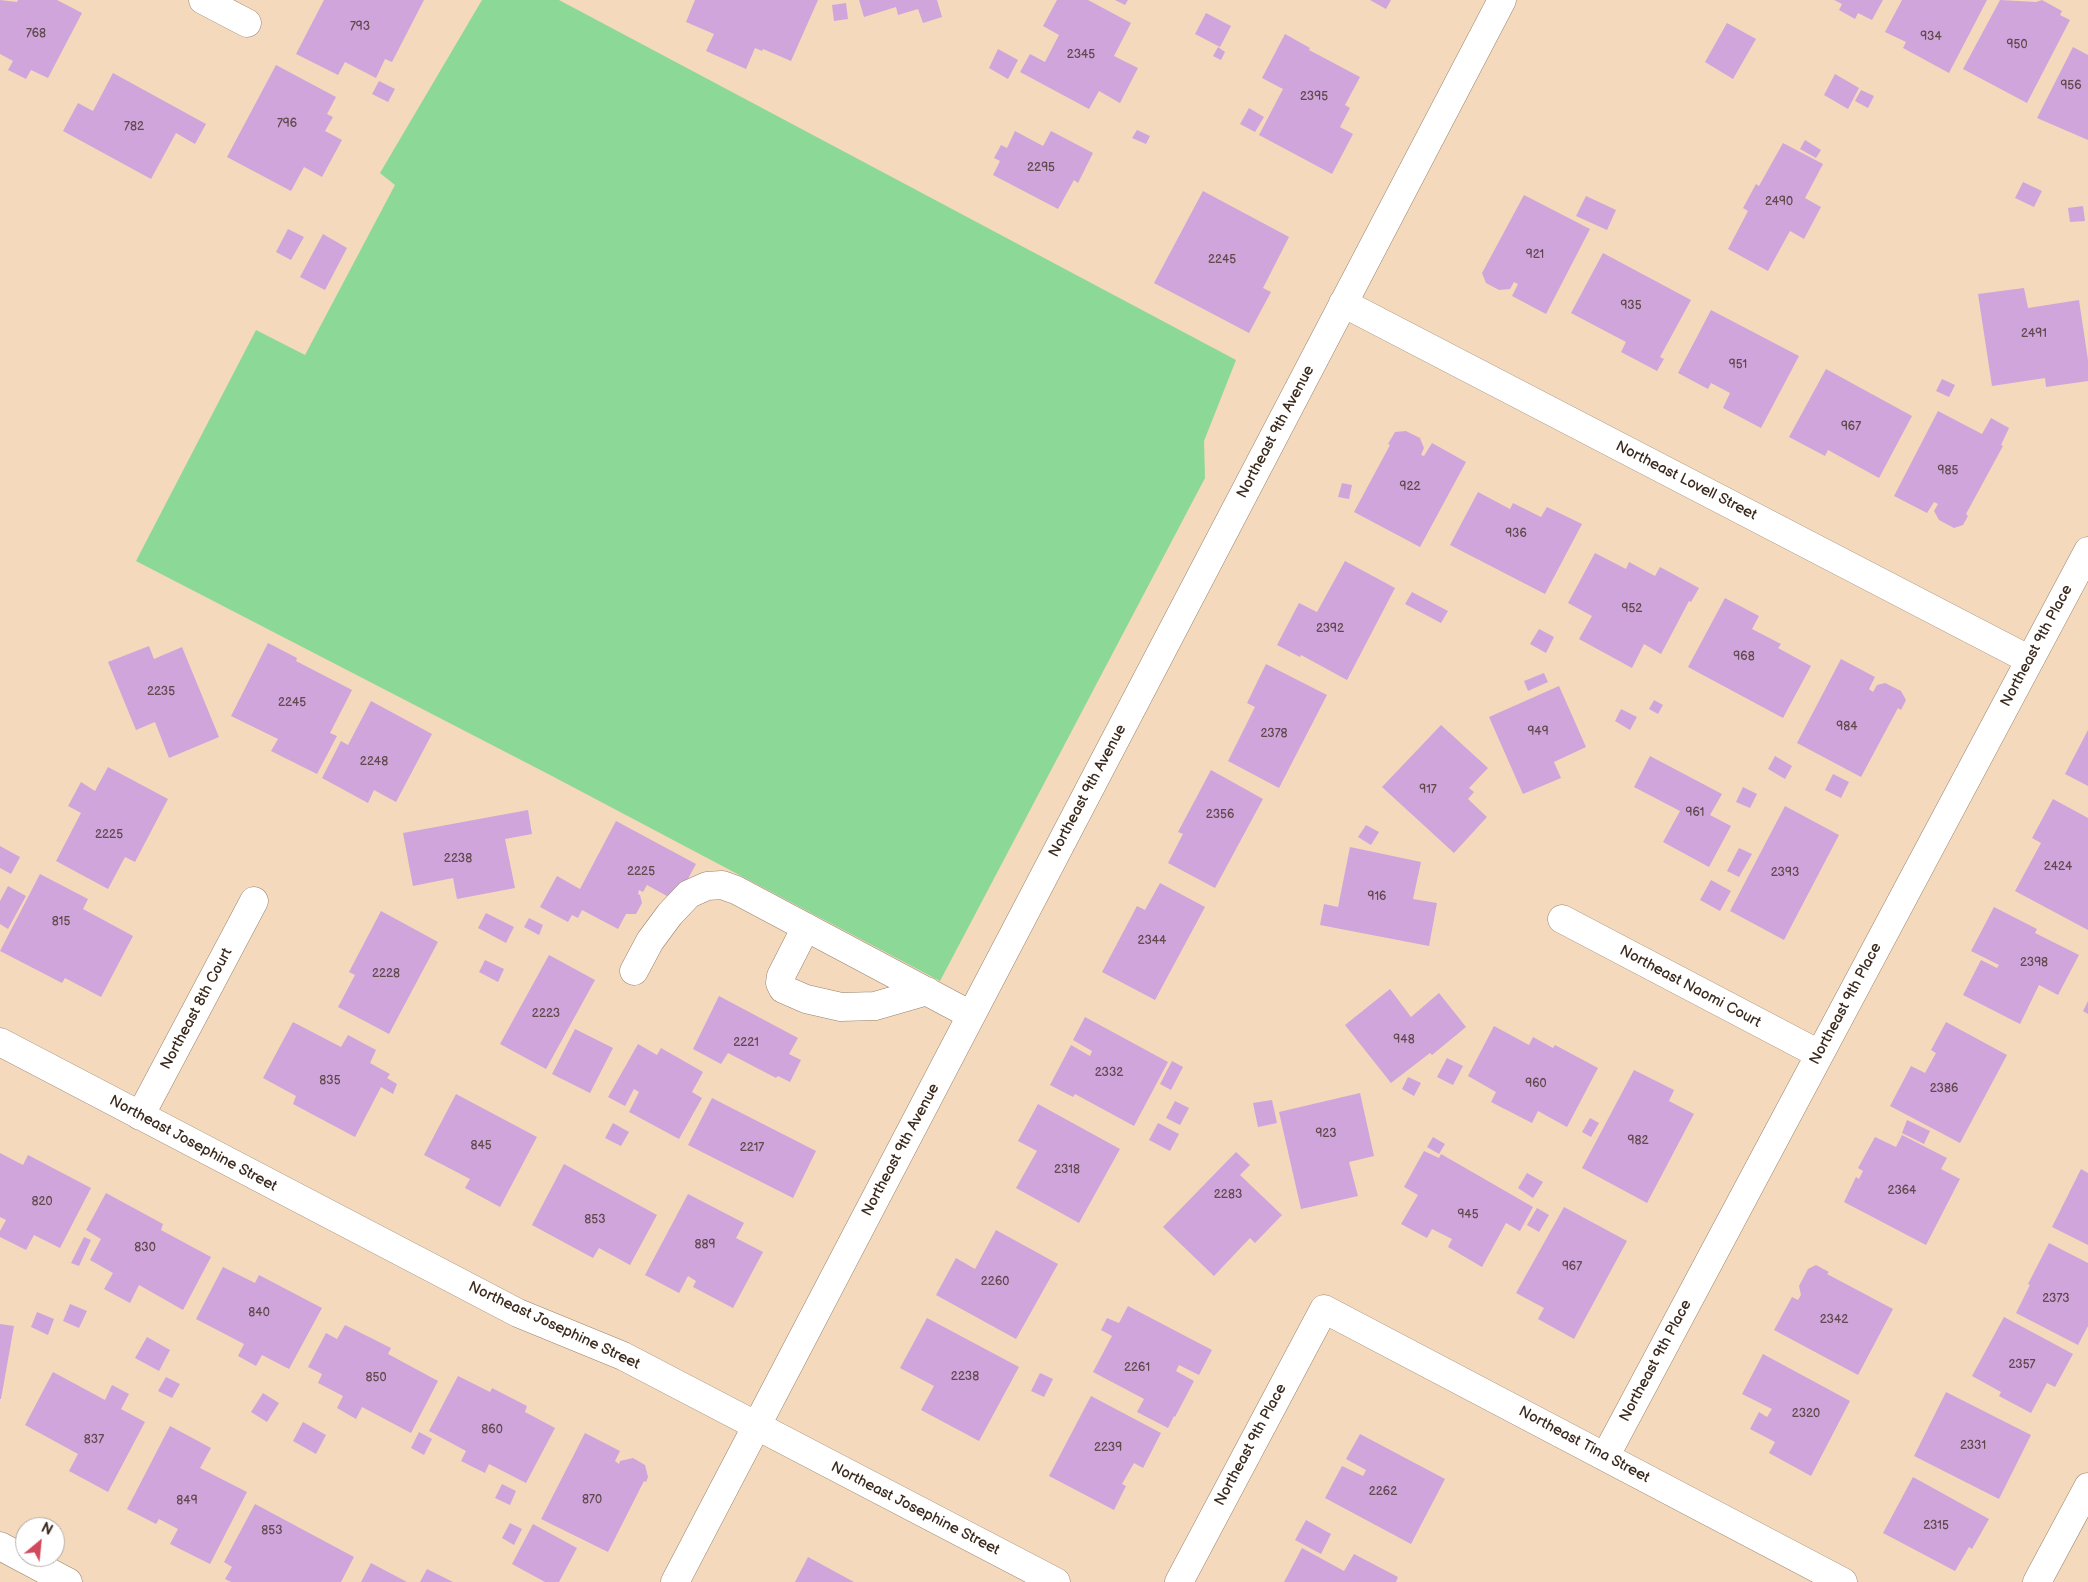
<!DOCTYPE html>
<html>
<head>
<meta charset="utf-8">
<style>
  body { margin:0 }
  #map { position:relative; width:2088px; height:1582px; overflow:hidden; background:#f4d9bc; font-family:"Balsamiq Sans",sans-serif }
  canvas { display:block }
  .north { position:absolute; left:15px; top:1517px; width:50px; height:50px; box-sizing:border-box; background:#fff; border:1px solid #b1aaa5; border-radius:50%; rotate:28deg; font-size:14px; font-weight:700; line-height:20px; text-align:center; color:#3b2a1e }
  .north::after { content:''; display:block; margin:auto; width:18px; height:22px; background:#d1495b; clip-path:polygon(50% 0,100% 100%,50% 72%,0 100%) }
</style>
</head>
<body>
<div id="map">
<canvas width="2088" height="1582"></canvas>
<div class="north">N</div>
</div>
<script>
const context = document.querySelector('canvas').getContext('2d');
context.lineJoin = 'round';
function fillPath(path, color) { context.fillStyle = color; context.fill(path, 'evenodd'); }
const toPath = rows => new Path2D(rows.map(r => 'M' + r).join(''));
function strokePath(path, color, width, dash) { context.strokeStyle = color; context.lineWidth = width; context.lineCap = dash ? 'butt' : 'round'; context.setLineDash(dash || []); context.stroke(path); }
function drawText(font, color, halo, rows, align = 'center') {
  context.font = font + ' "Balsamiq Sans",sans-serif'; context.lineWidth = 4; context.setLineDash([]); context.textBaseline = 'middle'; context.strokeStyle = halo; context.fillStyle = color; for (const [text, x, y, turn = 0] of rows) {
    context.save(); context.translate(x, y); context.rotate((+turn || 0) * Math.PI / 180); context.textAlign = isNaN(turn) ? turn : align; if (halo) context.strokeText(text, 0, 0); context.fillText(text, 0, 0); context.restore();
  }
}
const green = toPath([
  [482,0,559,0,1236,360,1204,441,1205,478,940,981,552,776,136,561,256,330,305,355,395,185,380,173]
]);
const building = toPath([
  [0,0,17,2,18,0,57,0,82,13,48,78,31,70,26,79,8,70,13,61,0,54],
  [324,0,424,0,392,62,385,59,376,78,345,62,338,75,296,54],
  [695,0,818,0,791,61,763,49,762,51,755,48,746,69,706,51,714,34,686,22],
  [859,0,937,0,942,17,923,23,918,9,898,15,896,7,864,17],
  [1057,0,1088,0,1131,23,1114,56,1138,68,1120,103,1099,91,1089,109,1020,72,1030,54,1045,62,1059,35,1043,26],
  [1115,0,1128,0,1125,5],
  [1370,0,1391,0,1386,9],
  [1834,0,1883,0,1872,20,1858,13,1855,19,1839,10,1842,4],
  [1902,0,1987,0,1949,73,1903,48,1906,42,1885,32],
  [2000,0,2036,2,2042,0,2062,11,2060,15,2070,20,2027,103,1963,69],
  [846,3,848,19,834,21,832,5],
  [1206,13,1231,26,1220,47,1195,34],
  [1727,23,1756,39,1733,79,1705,62],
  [1285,34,1310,48,1309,50,1360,77,1345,105,1350,108,1340,127,1353,134,1332,174,1259,135,1283,89,1262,78],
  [1218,47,1225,52,1221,60,1213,56],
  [2073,47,2088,55,2088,140,2037,118],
  [998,49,1018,60,1008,79,989,68],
  [276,65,336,97,327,114,333,117,325,131,342,140,322,177,304,167,291,191,227,157],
  [113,73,206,124,195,144,176,133,151,179,63,131,78,103,93,111],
  [1835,74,1859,88,1848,109,1824,95],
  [379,81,395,89,388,102,372,94],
  [1861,90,1874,96,1868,108,1855,101],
  [1249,108,1264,117,1255,132,1240,124],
  [1137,130,1150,136,1146,144,1132,138],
  [1015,131,1043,146,1051,131,1093,153,1078,183,1074,180,1058,209,993,175,1000,161,994,158,1001,145,1007,148],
  [1805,140,1821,150,1816,158,1800,149],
  [1783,143,1823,164,1805,198,1821,207,1804,239,1790,231,1768,271,1728,249,1748,211,1743,208,1756,184,1759,186],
  [2023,182,2042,191,2034,207,2015,198],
  [1203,191,1289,237,1263,288,1271,292,1249,333,1154,283],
  [1524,195,1590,229,1546,314,1512,296,1518,284,1514,282,1510,289,1499,290,1486,283,1482,273],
  [1586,196,1616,210,1607,230,1576,216],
  [2083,206,2085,221,2070,222,2068,208],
  [288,229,304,237,291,260,276,252],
  [323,234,347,248,325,290,300,277],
  [1603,253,1691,300,1660,357,1664,359,1657,371,1621,352,1626,342,1571,313],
  [2024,288,2028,308,2079,300,2088,360,2088,381,2046,387,2045,378,1992,386,1978,294],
  [1711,310,1799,356,1761,428,1723,408,1730,393,1711,383,1708,389,1678,373],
  [1826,369,1912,416,1879,478,1828,450,1825,456,1789,437],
  [1942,379,1955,385,1949,397,1936,391],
  [1938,411,1982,434,1991,418,2009,428,2001,445,2003,446,1966,514,1968,516,1963,525,1954,528,1939,520,1934,511,1938,504,1934,502,1927,513,1894,496],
  [1406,431,1420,438,1424,448,1421,455,1424,456,1432,443,1466,462,1420,547,1354,512,1390,445,1388,444,1395,432],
  [1342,483,1352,485,1349,499,1338,497],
  [1478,492,1510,509,1513,503,1541,517,1547,507,1582,524,1545,594,1450,545],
  [1595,553,1626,569,1629,562,1655,576,1660,567,1699,588,1691,602,1689,601,1661,654,1644,644,1632,668,1579,639,1592,616,1568,603],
  [1345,561,1395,588,1347,680,1301,655,1300,657,1277,645,1299,603,1317,612],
  [1412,592,1448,611,1441,623,1405,604],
  [1725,598,1759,616,1752,629,1781,644,1778,648,1811,666,1783,718,1688,667],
  [1539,629,1554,637,1546,653,1530,644],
  [268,643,297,658,296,661,352,690,330,733,337,736,317,774,271,751,278,739,231,716],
  [149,646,154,659,182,647,219,737,169,758,155,722,136,730,108,662],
  [1841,659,1875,677,1869,689,1873,692,1877,685,1885,683,1901,691,1906,700,1901,710,1898,708,1861,777,1797,743],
  [1266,664,1327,695,1279,788,1228,761,1255,707,1247,703],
  [1544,673,1548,682,1528,691,1524,681],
  [1559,686,1586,747,1554,762,1561,778,1523,794,1489,717],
  [1654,700,1663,705,1658,714,1649,709],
  [371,701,432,734,396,802,374,790,368,803,322,778,341,741,348,745],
  [1621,709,1637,717,1630,730,1615,721],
  [1441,725,1488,768,1469,788,1474,792,1468,799,1487,817,1454,853,1382,787],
  [2088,730,2088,786,2065,774],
  [1650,756,1722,794,1710,815,1731,826,1709,867,1663,842,1680,811,1634,787],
  [1775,756,1792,766,1785,779,1768,769],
  [108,767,168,799,135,862,125,857,108,889,56,861,81,813,68,806,81,782,95,791],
  [1211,770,1263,799,1215,888,1168,863,1183,834,1178,832],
  [1833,774,1849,782,1841,798,1825,790],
  [1743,787,1757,794,1750,808,1736,802],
  [2053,799,2088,818,2088,930,2015,891,2041,843,2032,838],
  [1785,806,1839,835,1784,940,1730,911],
  [528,810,532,834,505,839,515,888,457,899,453,878,413,886,403,833],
  [616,821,696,864,676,901,647,885,643,892,639,890,638,894,640,895,642,903,636,914,626,914,618,929,582,910,578,918,572,915,568,922,540,907,557,876,580,889],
  [1366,825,1379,832,1371,845,1358,837],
  [0,846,20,857,11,874,0,868],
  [1350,847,1421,862,1413,899,1437,903,1429,946,1320,925,1324,904,1338,907],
  [1739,848,1752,854,1739,877,1727,871],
  [40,874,88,899,83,909,133,936,101,997,65,978,62,983,0,951],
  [1711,880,1731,891,1720,911,1700,900],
  [1160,883,1205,907,1155,1000,1102,972,1137,906,1145,910],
  [8,886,26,896,8,929,0,924,0,901],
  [1994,907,2037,929,2035,933,2079,955,2058,995,2039,985,2020,1024,1963,995,1981,960,1997,968,1999,965,1971,951],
  [381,911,438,942,389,1034,338,1007,355,975,349,972],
  [486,913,514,927,506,943,478,928],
  [529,918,543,925,539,935,524,927],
  [549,955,595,980,546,1069,500,1044],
  [485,960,504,969,498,982,479,972],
  [1390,989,1411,1017,1439,993,1466,1027,1432,1055,1430,1053,1391,1083,1345,1025],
  [719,996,798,1038,789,1054,801,1060,790,1082,778,1076,776,1078,728,1053,721,1064,693,1049],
  [2088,1001,2088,1014,2083,1011],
  [1085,1017,1168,1062,1134,1126,1075,1094,1073,1097,1050,1085,1071,1045,1090,1056,1092,1051,1073,1040],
  [293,1022,341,1047,348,1035,376,1050,370,1063,390,1074,387,1078,397,1084,393,1094,381,1087,355,1137,293,1104,296,1096,263,1078],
  [1946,1022,2007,1055,1960,1143,1890,1106,1911,1066,1925,1073,1936,1053,1931,1050],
  [1494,1026,1529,1045,1533,1037,1553,1048,1555,1045,1598,1068,1567,1127,1538,1111,1532,1123,1491,1102,1496,1092,1468,1076],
  [575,1029,613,1048,590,1093,552,1074],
  [638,1044,657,1055,661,1048,703,1072,692,1092,702,1098,679,1139,629,1112,639,1092,634,1089,625,1106,608,1097],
  [1447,1058,1463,1066,1453,1085,1437,1077],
  [1172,1061,1183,1067,1171,1090,1160,1084],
  [1634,1070,1674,1090,1669,1101,1694,1114,1647,1203,1582,1168],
  [1408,1077,1421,1083,1414,1096,1402,1089],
  [1360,1093,1374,1156,1349,1162,1358,1196,1301,1209,1279,1112],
  [456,1094,537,1137,500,1207,465,1188,470,1179,424,1155],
  [712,1098,816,1151,793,1198,688,1145],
  [1272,1100,1277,1123,1258,1127,1253,1103],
  [1175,1101,1189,1108,1180,1125,1166,1118],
  [1038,1104,1120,1149,1079,1223,1016,1188,1037,1151,1018,1141],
  [1590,1118,1599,1123,1591,1137,1582,1132],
  [1907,1120,1930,1131,1924,1144,1902,1133],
  [613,1123,629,1132,621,1146,605,1138],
  [1158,1123,1179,1134,1170,1151,1149,1140],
  [1902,1135,1947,1158,1941,1169,1960,1179,1926,1245,1844,1202,1856,1177,1859,1179,1863,1171,1858,1168,1875,1137,1896,1147],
  [1433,1137,1445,1144,1439,1154,1427,1147],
  [1424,1151,1439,1158,1441,1154,1533,1207,1520,1231,1506,1223,1482,1267,1448,1247,1452,1239,1432,1229,1427,1238,1401,1224,1418,1195,1404,1187],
  [1236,1152,1250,1165,1240,1175,1282,1215,1255,1243,1250,1238,1214,1276,1163,1227],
  [0,1153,23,1165,28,1155,91,1188,60,1248,34,1235,26,1250,0,1237,0,1231,6,1220,0,1217],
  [564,1164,657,1215,630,1265,599,1248,593,1258,532,1225],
  [2081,1169,2088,1173,2088,1245,2052,1227],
  [1527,1173,1543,1182,1533,1198,1518,1188],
  [106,1193,163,1224,161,1230,211,1257,183,1310,139,1285,130,1303,104,1289,113,1273,90,1260,101,1239,86,1230],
  [688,1194,744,1223,736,1238,763,1252,733,1308,693,1287,696,1281,688,1276,679,1293,645,1275],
  [1564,1207,1627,1241,1574,1339,1538,1319,1544,1308,1516,1293],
  [1537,1208,1549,1215,1539,1232,1527,1225],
  [996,1230,1058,1264,1016,1339,936,1295,956,1258,975,1269],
  [84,1237,91,1240,79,1266,71,1263],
  [2049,1243,2088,1263,2088,1326,2078,1345,2016,1313,2030,1285,2028,1284],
  [1816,1265,1829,1272,1827,1274,1893,1309,1858,1375,1774,1330,1792,1297,1798,1300,1801,1295,1799,1286,1808,1269],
  [223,1267,255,1283,259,1275,322,1308,289,1369,262,1355,256,1366,238,1356,244,1344,196,1319],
  [70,1304,87,1311,79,1328,63,1321],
  [1128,1306,1212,1350,1199,1375,1179,1365,1176,1371,1194,1381,1175,1417,1174,1416,1168,1428,1137,1412,1144,1399,1093,1372,1112,1336,1101,1330,1107,1318,1119,1323],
  [37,1312,54,1319,48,1335,31,1327],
  [2004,1317,2073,1354,2055,1387,2047,1383,2031,1413,1999,1396,2001,1392,1972,1376],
  [927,1318,1019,1367,979,1441,921,1410,934,1386,900,1368],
  [0,1324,14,1326,1,1399,0,1399],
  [345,1325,391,1348,388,1354,438,1381,411,1433,362,1407,356,1419,337,1408,343,1396,318,1383,322,1374,308,1367,326,1333,337,1339],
  [147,1337,170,1350,159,1371,135,1358],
  [1763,1354,1850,1401,1811,1476,1769,1453,1775,1442,1750,1429,1759,1412,1767,1417,1772,1409,1742,1394],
  [53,1372,105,1400,112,1385,129,1394,121,1409,145,1422,108,1492,69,1471,78,1454,25,1425],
  [1040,1373,1053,1379,1044,1397,1031,1391],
  [458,1376,490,1392,492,1388,527,1406,525,1412,555,1428,526,1483,489,1464,485,1473,461,1461,466,1451,429,1431],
  [166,1377,180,1384,172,1398,158,1391],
  [1946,1392,2031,1435,1999,1499,1914,1456],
  [263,1393,279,1403,267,1422,251,1412],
  [1091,1396,1161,1433,1143,1468,1134,1463,1122,1484,1126,1486,1114,1510,1049,1476],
  [303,1422,326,1435,316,1454,293,1441],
  [170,1426,211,1448,200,1468,247,1492,210,1564,170,1544,178,1529,159,1519,156,1524,127,1509],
  [419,1432,432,1439,424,1455,411,1448],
  [585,1433,620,1451,615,1461,619,1464,620,1461,633,1458,645,1465,648,1477,646,1482,644,1481,608,1552,541,1519],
  [1360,1434,1445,1479,1411,1544,1325,1498,1342,1466,1363,1476,1366,1470,1346,1459],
  [1913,1477,1989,1519,1972,1549,1969,1547,1955,1571,1883,1533],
  [502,1484,516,1491,510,1505,495,1498],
  [255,1504,354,1557,341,1582,231,1582,225,1579,232,1567,224,1562],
  [1306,1520,1331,1534,1321,1554,1295,1540],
  [510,1523,522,1529,514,1545,502,1538],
  [533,1524,577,1548,559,1582,545,1582,512,1564],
  [1302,1548,1344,1571,1354,1554,1398,1577,1396,1582,1284,1582],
  [808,1557,854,1582,795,1582],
  [371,1563,407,1582,361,1582],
  [427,1569,453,1582,420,1582]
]);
const minor = toPath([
  [203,0,247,23],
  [1343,303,2030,660],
  [1562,919,1819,1054],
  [806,927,781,976,780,983,783,989,806,999,841,1007,875,1006,927,991],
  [634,971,650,941,670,914,689,894,707,886,722,885,736,890,971,1015],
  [0,1042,518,1313,623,1356,1056,1582],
  [140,1116,254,901],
  [1605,1457,2088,551],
  [0,1546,68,1582],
  [675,1582,1502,0],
  [1179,1582,1324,1309,1843,1582],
  [2037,1582,2088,1487]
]);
const numberNames = [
  ["793",360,27],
  ["768",36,34],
  ["934",1931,37],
  ["950",2017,45],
  ["2345",1081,55],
  ["956",2071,86],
  ["2395",1314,97],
  ["796",287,124],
  ["782",134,127],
  ["2295",1041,168],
  ["2490",1779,202],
  ["921",1535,255],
  ["2245",1222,260],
  ["935",1631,306],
  ["2491",2034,334],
  ["951",1738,365],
  ["967",1851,427],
  ["985",1948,471],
  ["922",1410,487],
  ["936",1516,534],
  ["952",1632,609],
  ["2392",1330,629],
  ["968",1744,657],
  ["2235",161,692],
  ["2245",292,703],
  ["984",1847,727],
  ["949",1538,732],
  ["2378",1274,734],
  ["2248",374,762],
  ["917",1428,790],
  ["961",1695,813],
  ["2356",1220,815],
  ["2225",109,835],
  ["2238",458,859],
  ["2424",2058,867],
  ["2225",641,872],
  ["2393",1785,873],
  ["916",1377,897],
  ["815",61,922],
  ["2344",1152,941],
  ["2398",2034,963],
  ["2228",386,974],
  ["2223",546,1014],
  ["948",1404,1040],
  ["2221",746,1043],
  ["2332",1109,1073],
  ["835",330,1081],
  ["960",1536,1084],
  ["2386",1944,1089],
  ["923",1326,1134],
  ["982",1638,1141],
  ["845",481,1146],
  ["2217",752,1148],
  ["2318",1067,1170],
  ["2364",1902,1191],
  ["2283",1228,1195],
  ["820",42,1202],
  ["945",1468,1215],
  ["853",595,1220],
  ["889",705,1245],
  ["830",145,1248],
  ["967",1572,1267],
  ["2260",995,1282],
  ["2373",2056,1299],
  ["840",259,1313],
  ["2342",1834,1320],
  ["2357",2022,1365],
  ["2261",1137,1368],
  ["2238",965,1377],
  ["850",376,1378],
  ["2320",1806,1414],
  ["860",492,1430],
  ["837",94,1440],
  ["2331",1973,1446],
  ["2239",1108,1448],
  ["2262",1383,1492],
  ["870",592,1500],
  ["849",187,1501],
  ["2315",1936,1526],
  ["853",272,1531]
];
const streetNames = [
  ["Northeast 9th Avenue",1276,432,-62],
  ["Northeast Lovell Street",1686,481,27],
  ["Northeast 9th Place",2037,646,-62],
  ["Northeast 9th Avenue",1088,791,-62],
  ["Northeast Naomi Court",1690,987,28],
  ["Northeast 9th Place",1846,1004,-62],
  ["Northeast 8th Court",197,1009,-62],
  ["Northeast Josephine Street",193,1144,28],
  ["Northeast 9th Avenue",901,1150,-62],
  ["Northeast Josephine Street",554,1326,25],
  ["Northeast 9th Place",1656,1361,-62],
  ["Northeast 9th Place",1251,1445,-62],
  ["Northeast Tina Street",1584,1445,28],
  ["Northeast Josephine Street",915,1509,27]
];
fillPath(green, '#8cd896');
fillPath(building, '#d0a5db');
strokePath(minor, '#98826d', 29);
strokePath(minor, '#fff', 28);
drawText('12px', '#60494d', null, numberNames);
drawText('15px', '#3b2a1e', '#fff', streetNames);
</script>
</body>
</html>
